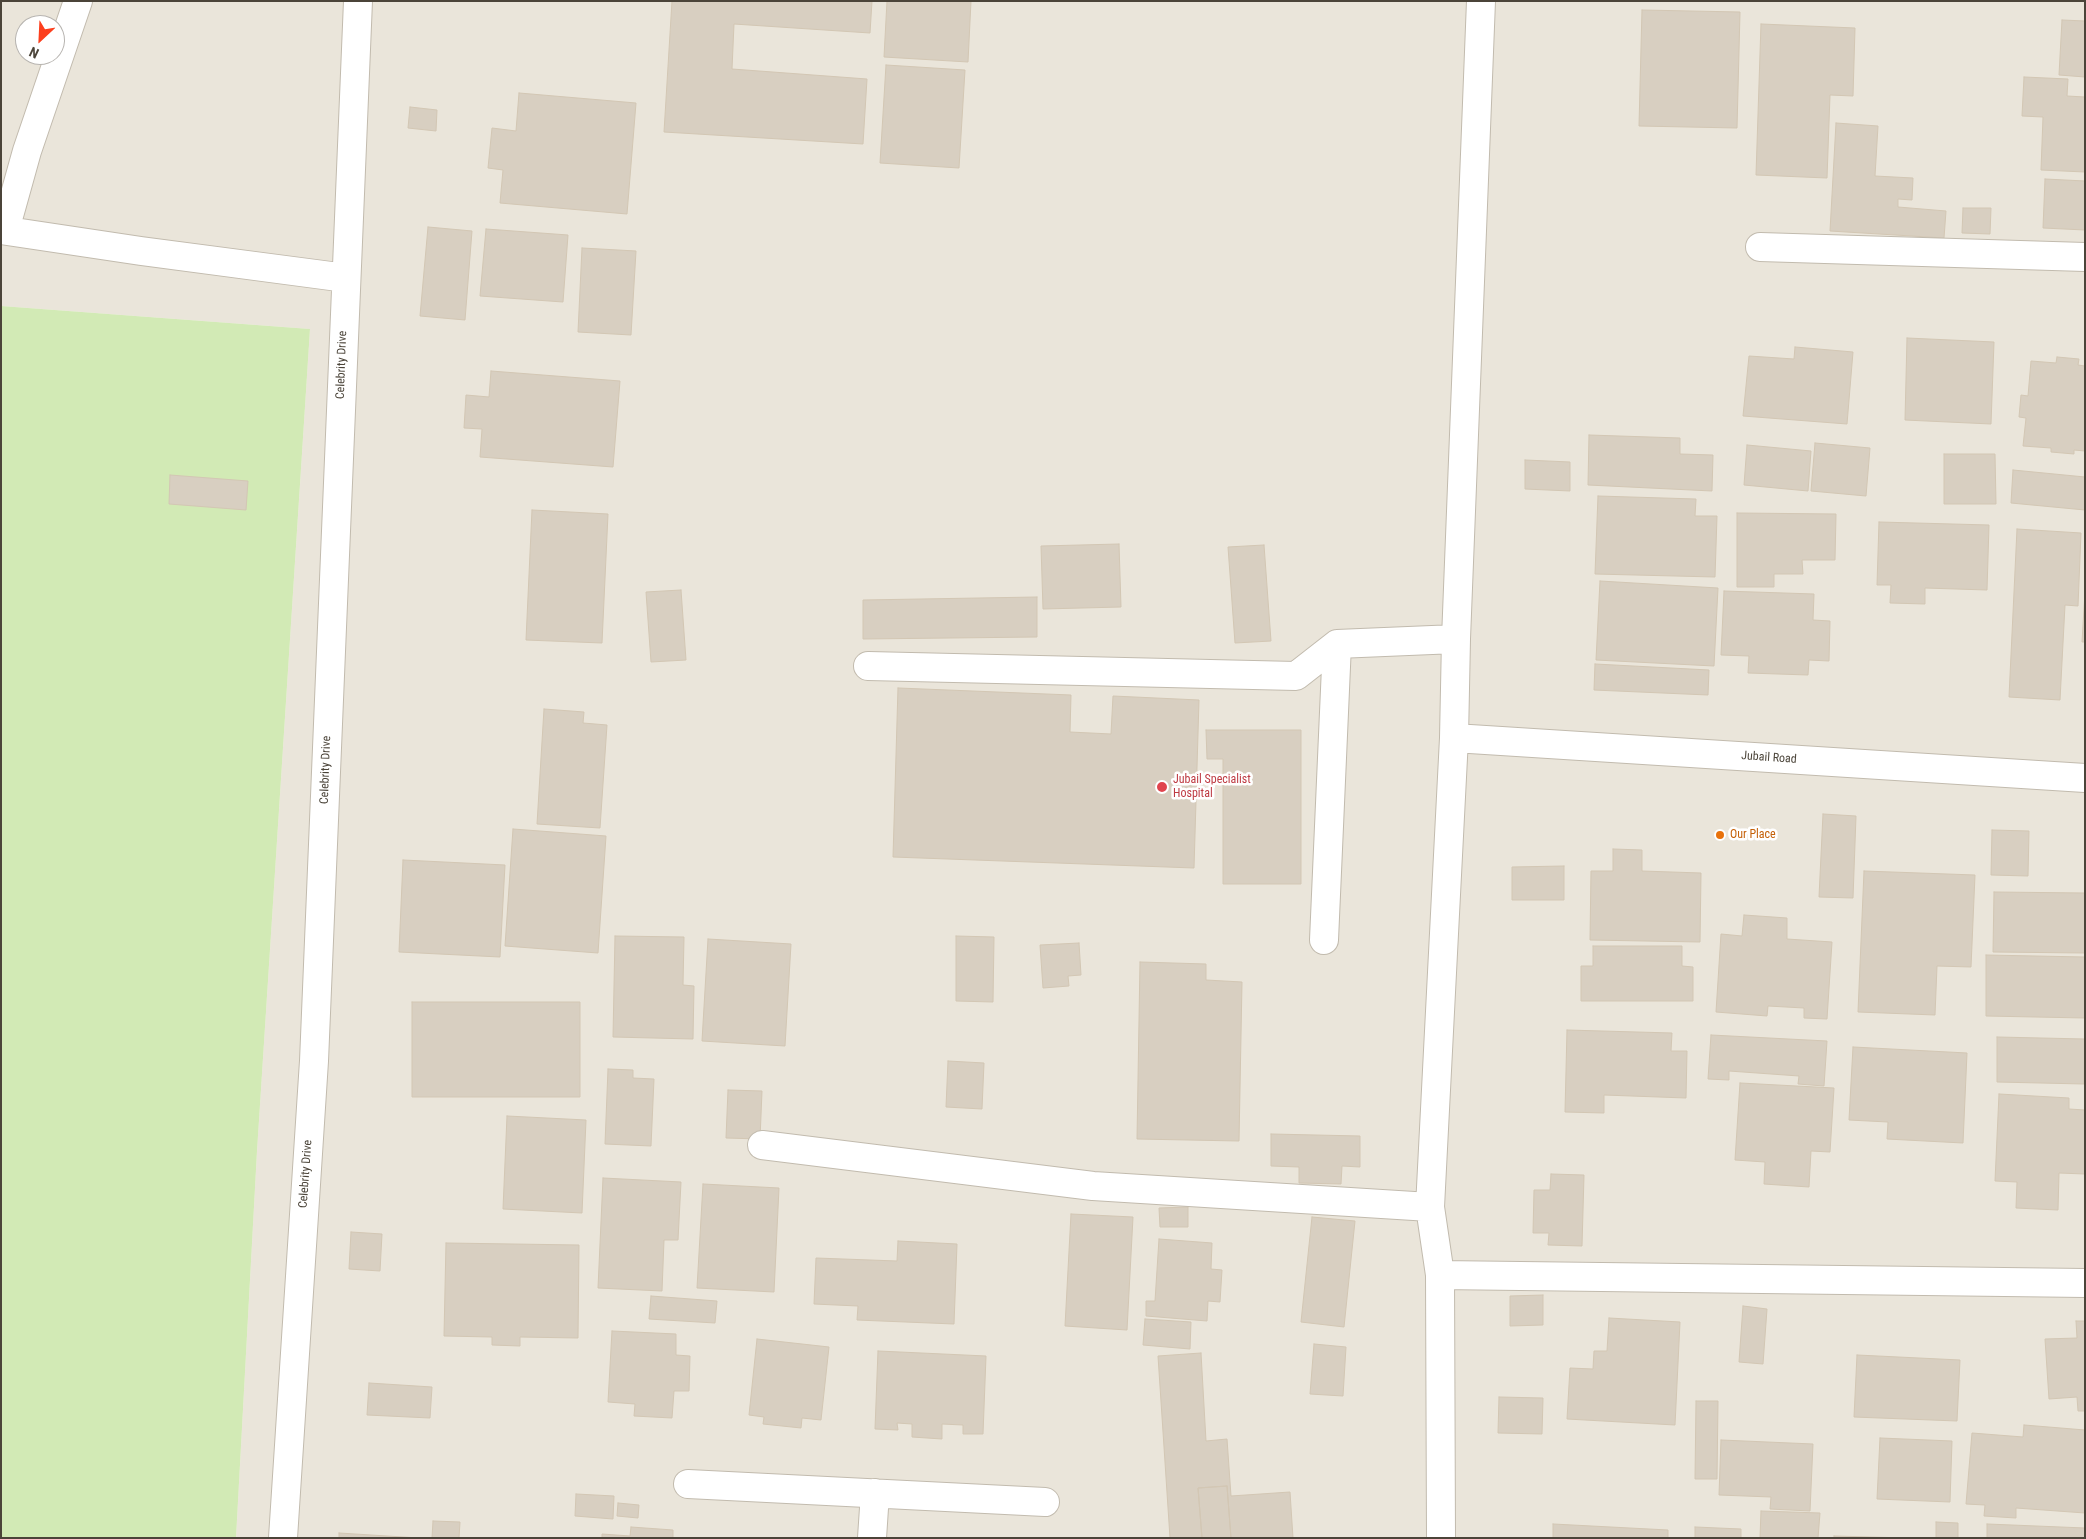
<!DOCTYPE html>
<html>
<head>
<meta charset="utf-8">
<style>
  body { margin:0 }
  #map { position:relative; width:2086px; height:1539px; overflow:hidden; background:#f6f3ec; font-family:"Roboto Condensed",sans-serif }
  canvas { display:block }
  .frame { position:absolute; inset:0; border:2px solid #4b4439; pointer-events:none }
  .north { position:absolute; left:15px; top:15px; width:50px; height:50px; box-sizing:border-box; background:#fff; border:1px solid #b7b4b0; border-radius:50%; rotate:205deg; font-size:14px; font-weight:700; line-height:20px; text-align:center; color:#4b4439 }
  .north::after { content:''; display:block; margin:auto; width:18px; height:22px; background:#fc3f1d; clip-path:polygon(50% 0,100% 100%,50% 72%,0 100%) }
</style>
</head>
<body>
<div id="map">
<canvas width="2086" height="1539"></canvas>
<div class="frame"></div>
<div class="north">N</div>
</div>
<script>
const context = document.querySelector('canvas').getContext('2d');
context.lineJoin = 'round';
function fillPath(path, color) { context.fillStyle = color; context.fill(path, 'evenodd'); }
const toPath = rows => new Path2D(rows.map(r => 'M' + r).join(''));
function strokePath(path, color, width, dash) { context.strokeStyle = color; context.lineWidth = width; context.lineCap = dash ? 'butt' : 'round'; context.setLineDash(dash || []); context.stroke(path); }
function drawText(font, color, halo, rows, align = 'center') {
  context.font = font + ' "Roboto Condensed",sans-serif'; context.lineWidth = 5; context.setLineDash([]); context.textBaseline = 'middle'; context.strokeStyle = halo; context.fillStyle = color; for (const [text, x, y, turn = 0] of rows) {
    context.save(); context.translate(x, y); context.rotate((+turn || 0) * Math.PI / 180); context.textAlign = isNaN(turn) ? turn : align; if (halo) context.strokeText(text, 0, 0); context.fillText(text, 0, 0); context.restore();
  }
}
const residential = toPath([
  [1,1,2085,1,2085,1538,236,1538,257,1151,310,329,1,306],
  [25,25,55,25,55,55,25,55]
]);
const green = toPath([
  [1,306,310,329,257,1151,236,1538,1,1538]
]);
const building = toPath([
  [672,1,872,1,870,33,734,24,732,69,867,79,863,144,664,132,672,1],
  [887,1,971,1,968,62,884,57,887,1],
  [1642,10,1740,12,1737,128,1639,126,1642,10],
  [2062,20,2085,21,2085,77,2059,75,2062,20],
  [1761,24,1855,28,1853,96,1830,95,1827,178,1756,175,1761,24],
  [886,65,965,70,959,168,880,163,886,65],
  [2024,77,2068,79,2067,96,2085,97,2085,172,2041,170,2043,117,2022,116,2024,77],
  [519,93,636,103,627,214,500,203,503,170,488,168,492,128,516,131,519,93],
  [410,107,437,110,436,131,408,128,410,107],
  [1836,123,1878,126,1875,176,1913,178,1912,200,1898,199,1898,207,1946,211,1944,238,1830,231,1836,123],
  [2045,179,2085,181,2085,230,2043,228,2045,179],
  [1963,208,1991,208,1990,234,1962,233,1963,208],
  [428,227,472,231,465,320,420,316,428,227],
  [486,229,568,235,563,302,480,296,486,229],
  [582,248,636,251,631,335,578,332,582,248],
  [1907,338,1994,342,1991,424,1905,420,1907,338],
  [1795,347,1853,352,1847,424,1743,416,1749,356,1794,359,1795,347],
  [2057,357,2079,359,2078,365,2085,366,2085,451,2074,450,2074,454,2051,452,2051,448,2023,446,2026,418,2019,417,2021,395,2028,396,2031,361,2056,363,2057,357],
  [491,371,620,381,613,467,480,457,482,429,464,428,466,395,489,397,491,371],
  [1589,435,1680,438,1680,454,1713,455,1712,491,1588,485,1589,435],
  [1815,443,1870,448,1866,496,1811,491,1815,443],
  [1747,445,1811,451,1808,491,1744,485,1747,445],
  [1944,454,1995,454,1996,504,1944,504,1944,454],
  [1525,460,1570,462,1570,491,1525,489,1525,460],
  [2013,470,2085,477,2085,510,2011,503,2013,470],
  [170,475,248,481,246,510,169,504,170,475],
  [1598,496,1696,499,1695,516,1717,516,1715,577,1595,574,1598,496],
  [532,510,608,514,602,643,526,640,532,510],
  [1737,513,1836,514,1835,560,1802,560,1803,574,1774,574,1774,587,1737,587,1737,513],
  [1879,522,1989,525,1987,590,1925,588,1925,604,1890,603,1891,585,1877,585,1879,522],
  [2017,529,2081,533,2078,606,2065,605,2060,700,2009,697,2017,529],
  [1119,544,1121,607,1043,609,1041,546,1119,544],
  [1264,545,1271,641,1235,643,1228,547,1264,545],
  [1600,581,1718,588,1714,666,1596,660,1600,581],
  [681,590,686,660,651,662,646,592,681,590],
  [1724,591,1814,594,1813,620,1830,621,1829,661,1809,660,1808,675,1748,673,1749,656,1721,655,1724,591],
  [2085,592,2085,642,2082,642,2085,592],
  [1037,597,1037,637,863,639,863,600,1037,597],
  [1595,664,1709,670,1708,695,1594,690,1595,664],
  [898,688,1071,695,1070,732,1111,734,1113,696,1199,700,1194,868,893,857,898,688],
  [544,709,584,712,583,723,607,725,600,828,537,824,544,709],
  [1206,730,1301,730,1301,884,1223,884,1223,759,1207,759,1206,730],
  [1823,814,1856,816,1853,898,1819,897,1823,814],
  [513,829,606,836,598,953,505,946,513,829],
  [1992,830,2029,831,2028,876,1991,875,1992,830],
  [1613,849,1642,850,1642,871,1701,873,1700,942,1590,940,1591,871,1613,871,1613,849],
  [403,860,505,865,500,957,399,952,403,860],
  [1564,866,1564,900,1512,900,1512,867,1564,866],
  [1864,871,1975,875,1971,967,1937,966,1935,1015,1858,1012,1864,871],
  [1994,892,2085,893,2085,953,1993,952,1994,892],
  [1744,915,1787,918,1787,939,1832,942,1827,1019,1804,1018,1804,1008,1768,1006,1767,1016,1716,1012,1721,934,1742,936,1744,915],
  [615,936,684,937,683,985,694,986,693,1039,613,1037,615,936],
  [956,936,994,937,993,1002,956,1001,956,936],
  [708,939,791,944,785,1046,702,1041,708,939],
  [1079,943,1081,975,1068,976,1069,986,1043,988,1040,945,1079,943],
  [1593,946,1682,946,1682,966,1693,967,1693,1001,1581,1001,1581,966,1593,966,1593,946],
  [1986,955,2085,957,2085,1018,1986,1016,1986,955],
  [1140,962,1206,964,1206,980,1242,982,1239,1141,1137,1139,1140,962],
  [412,1002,580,1002,580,1097,412,1097,412,1002],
  [1567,1030,1672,1033,1671,1051,1687,1051,1686,1098,1604,1095,1604,1113,1565,1112,1567,1030],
  [1711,1035,1827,1041,1824,1086,1798,1084,1799,1076,1729,1071,1729,1080,1708,1079,1711,1035],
  [1997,1037,2085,1039,2084,1084,1997,1082,1997,1037],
  [1853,1047,1967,1053,1963,1143,1887,1139,1888,1122,1849,1120,1853,1047],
  [948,1061,984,1063,982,1109,946,1107,948,1061],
  [608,1069,633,1070,633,1078,654,1079,651,1146,605,1144,608,1069],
  [1740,1083,1834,1088,1830,1152,1811,1151,1809,1187,1764,1184,1765,1162,1735,1160,1740,1083],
  [728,1090,762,1091,760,1139,726,1138,728,1090],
  [1999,1094,2069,1098,2069,1109,2085,1110,2085,1174,2059,1173,2058,1210,2016,1208,2017,1182,1995,1181,1999,1094],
  [507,1116,586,1120,582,1213,503,1209,507,1116],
  [1271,1134,1360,1136,1360,1167,1342,1166,1341,1184,1299,1183,1299,1167,1271,1166,1271,1134],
  [1551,1174,1584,1175,1582,1246,1548,1245,1549,1233,1533,1233,1534,1190,1550,1190,1551,1174],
  [603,1178,681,1182,678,1240,664,1240,662,1291,598,1288,603,1178],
  [703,1184,779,1188,774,1292,697,1288,703,1184],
  [1188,1207,1188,1227,1160,1227,1159,1208,1188,1207],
  [1071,1214,1133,1217,1127,1330,1065,1326,1071,1214],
  [1312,1217,1355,1221,1344,1327,1301,1322,1312,1217],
  [351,1232,382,1234,380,1271,349,1269,351,1232],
  [1159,1239,1212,1243,1211,1269,1222,1270,1220,1302,1208,1301,1207,1321,1146,1316,1146,1301,1155,1301,1159,1239],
  [898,1241,957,1244,954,1324,857,1320,858,1306,814,1304,816,1258,897,1261,898,1241],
  [446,1243,579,1245,578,1338,520,1337,520,1346,492,1345,492,1337,444,1336,446,1243],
  [1543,1295,1543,1325,1510,1326,1510,1296,1543,1295],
  [651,1296,717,1301,715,1323,649,1319,651,1296],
  [1743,1306,1767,1309,1763,1364,1739,1362,1743,1306],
  [1609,1318,1680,1322,1675,1425,1567,1419,1570,1368,1593,1369,1594,1351,1607,1351,1609,1318],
  [1145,1319,1191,1322,1190,1349,1143,1345,1145,1319],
  [2076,1321,2085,1321,2085,1411,2078,1411,2077,1397,2049,1399,2045,1339,2077,1338,2076,1321],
  [612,1331,676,1334,676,1355,690,1356,689,1391,674,1391,672,1418,634,1416,635,1404,608,1402,612,1331],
  [757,1339,829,1347,821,1420,802,1418,801,1428,763,1424,764,1417,749,1415,757,1339],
  [1314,1344,1346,1347,1343,1396,1310,1394,1314,1344],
  [878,1351,986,1356,983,1434,963,1434,963,1425,942,1424,942,1439,912,1437,912,1424,897,1423,898,1430,875,1429,878,1351],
  [1201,1353,1206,1441,1227,1439,1231,1496,1290,1492,1293,1538,1231,1538,1227,1486,1198,1488,1202,1538,1170,1538,1158,1356,1201,1353],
  [1857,1355,1960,1360,1957,1421,1854,1417,1857,1355],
  [369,1383,432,1387,430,1418,367,1415,369,1383],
  [1499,1397,1543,1398,1542,1434,1498,1433,1499,1397],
  [1696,1401,1718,1401,1717,1479,1695,1479,1696,1401],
  [2024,1425,2085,1430,2085,1513,2016,1508,2016,1518,1984,1516,1985,1505,1966,1504,1972,1433,2023,1437,2024,1425],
  [1880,1438,1952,1441,1950,1502,1877,1499,1880,1438],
  [1721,1440,1813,1444,1810,1511,1770,1509,1771,1497,1719,1495,1721,1440],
  [1227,1486,1231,1538,1202,1538,1198,1488,1227,1486],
  [576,1494,614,1496,613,1519,575,1516,576,1494],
  [618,1503,639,1505,638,1518,617,1516,618,1503],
  [1761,1511,1820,1513,1818,1538,1760,1538,1761,1511],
  [433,1521,460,1522,459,1538,432,1538,433,1521],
  [1936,1522,1958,1523,1958,1538,1936,1538,1936,1522],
  [1553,1524,1668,1530,1668,1538,1553,1538,1553,1524],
  [1987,1524,2085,1528,2085,1538,1987,1538,1987,1524],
  [631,1527,673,1530,673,1538,602,1538,602,1534,630,1536,631,1527],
  [1695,1527,1741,1529,1741,1538,1695,1538,1695,1527],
  [339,1533,419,1538,339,1538,339,1533],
  [1834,1536,1906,1538,1834,1538,1834,1536]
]);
const minor = toPath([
  [1,230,141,251,346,278],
  [5,230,27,151,78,1],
  [1760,247,2085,257],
  [868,666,1296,676,1337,644,1456,639],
  [1454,738,2085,778],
  [1324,940,1337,644],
  [762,1145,1093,1186,1430,1207],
  [1440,1275,2085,1283],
  [688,1484,1045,1502],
  [283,1538,314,1061,358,1],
  [872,1538,875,1493],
  [1441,1538,1440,1275,1430,1207,1454,738,1456,639,1481,1]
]);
const markers = [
  [1162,787,6,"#e0444e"],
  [1720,835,5,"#e8710a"]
];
const streetNames = [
  ["Celebrity Drive",342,365,-88],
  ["Jubail Road",1769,758,4],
  ["Celebrity Drive",326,770,-88],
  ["Celebrity Drive",306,1174,-86]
];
const healthNames = [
  ["Jubail Specialist",1173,780],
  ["Hospital",1173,794]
];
const foodNames = [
  ["Our Place",1730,835]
];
fillPath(residential, '#eae5da');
fillPath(green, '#d2eab5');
fillPath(building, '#d8cfc1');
strokePath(building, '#d3c7b4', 1);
strokePath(minor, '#c2bbae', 30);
strokePath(minor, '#fff', 28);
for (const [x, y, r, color] of markers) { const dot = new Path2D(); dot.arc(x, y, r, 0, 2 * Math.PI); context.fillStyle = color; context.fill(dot); strokePath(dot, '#fff', 2); }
drawText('12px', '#4b4439', '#fff', streetNames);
drawText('12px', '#be3a42', '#fff', healthNames, 'left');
drawText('12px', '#c56008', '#fff', foodNames, 'left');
</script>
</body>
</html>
